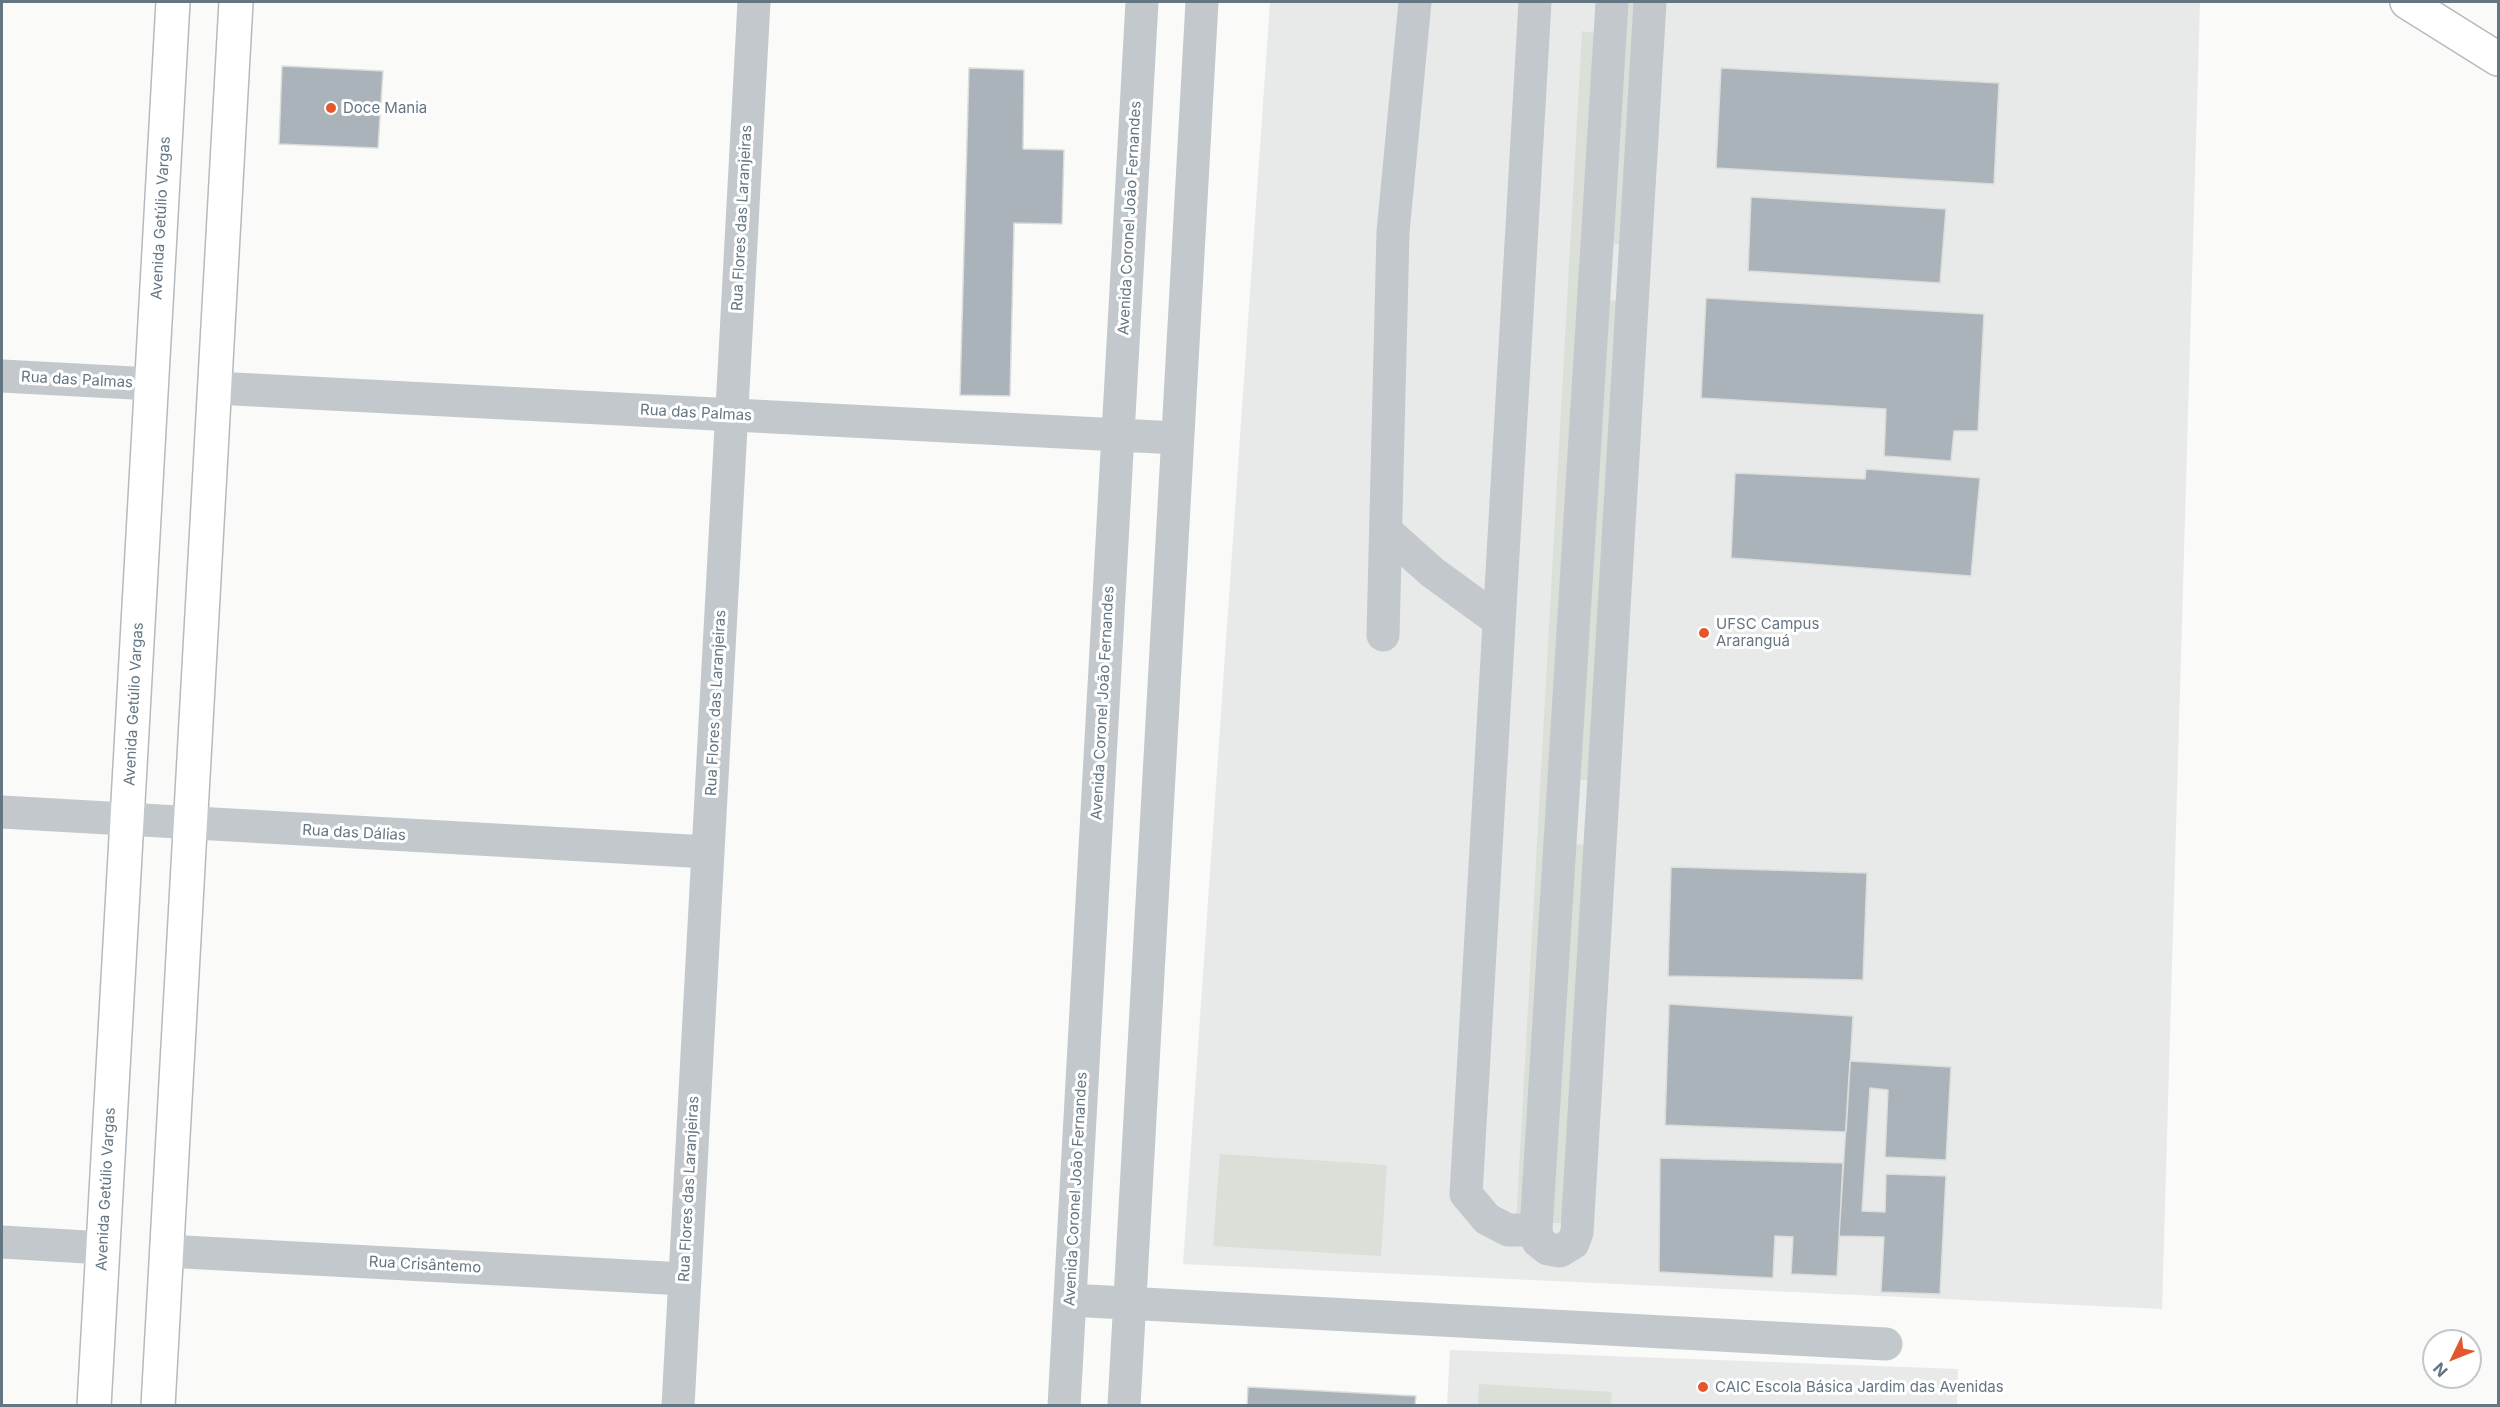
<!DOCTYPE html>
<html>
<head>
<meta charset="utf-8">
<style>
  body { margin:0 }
  #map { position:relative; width:2500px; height:1407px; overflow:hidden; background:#fafaf8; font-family:Inter,sans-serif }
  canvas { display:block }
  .frame { position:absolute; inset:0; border:3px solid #657683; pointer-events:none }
  .north { position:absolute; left:2422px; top:1329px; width:60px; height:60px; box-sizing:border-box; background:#fff; border:2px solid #c1c8cd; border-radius:50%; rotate:227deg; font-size:16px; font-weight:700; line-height:24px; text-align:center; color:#657683 }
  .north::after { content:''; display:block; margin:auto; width:21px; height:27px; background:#e4572e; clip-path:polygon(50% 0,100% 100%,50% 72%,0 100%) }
</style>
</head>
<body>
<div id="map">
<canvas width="2500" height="1407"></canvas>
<div class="frame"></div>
<div class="north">N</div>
</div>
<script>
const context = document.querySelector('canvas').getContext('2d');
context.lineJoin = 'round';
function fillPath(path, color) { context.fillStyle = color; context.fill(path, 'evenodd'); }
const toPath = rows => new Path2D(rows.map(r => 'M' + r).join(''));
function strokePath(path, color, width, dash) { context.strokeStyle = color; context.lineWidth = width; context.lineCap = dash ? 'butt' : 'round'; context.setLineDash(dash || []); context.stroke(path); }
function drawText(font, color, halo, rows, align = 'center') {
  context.font = font + ' Inter,sans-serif'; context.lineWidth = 6; context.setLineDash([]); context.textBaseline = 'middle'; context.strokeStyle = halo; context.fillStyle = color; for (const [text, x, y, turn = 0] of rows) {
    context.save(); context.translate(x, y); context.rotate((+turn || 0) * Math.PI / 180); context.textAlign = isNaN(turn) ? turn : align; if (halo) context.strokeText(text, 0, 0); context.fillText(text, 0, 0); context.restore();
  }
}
const built = toPath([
  [1270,2,2200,2,2162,1309,1183,1264],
  [1450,1350,1958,1369,1957,1405,1447,1406]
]);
const green = toPath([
  [1625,2,1640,2,1625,244,1611,244],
  [1582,31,1594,33,1526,1225,1516,1224],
  [1605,300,1618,301,1591,780,1576,780],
  [1575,844,1588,845,1565,1223,1551,1223],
  [1220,1154,1387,1165,1381,1256,1213,1246],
  [1479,1384,1612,1392,1611,1405,1478,1405]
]);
const building = toPath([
  [282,66,383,71,378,148,279,144,282,66],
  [969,68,1024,70,1023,149,1064,150,1062,224,1014,223,1010,396,960,395,969,68],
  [1721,68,1999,83,1994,184,1716,168,1721,68],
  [1751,197,1946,209,1940,283,1748,271,1751,197],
  [1706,298,1984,314,1978,431,1954,431,1951,461,1884,456,1886,409,1701,398,1706,298],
  [1866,469,1980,478,1971,576,1731,558,1735,473,1865,479,1866,469],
  [1671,867,1867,873,1863,980,1668,976,1671,867],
  [1669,1004,1853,1016,1846,1132,1665,1125,1669,1004],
  [1850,1061,1951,1067,1946,1160,1885,1157,1888,1090,1870,1088,1862,1211,1885,1212,1886,1174,1946,1176,1940,1294,1881,1292,1884,1237,1839,1236,1850,1061],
  [1660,1158,1843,1163,1837,1276,1791,1274,1793,1237,1775,1236,1773,1278,1659,1272,1660,1158],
  [1248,1387,1416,1396,1415,1406,1247,1406,1248,1387]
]);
const minor = toPath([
  [1535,2,1466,1194,1487,1219,1508,1230,1536,1230],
  [1612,2,1536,1230,1538,1241,1548,1249,1560,1251,1573,1243,1577,1232,1650,2],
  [2,376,152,384],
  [215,388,1177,438],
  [1386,531,1432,572,1499,621],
  [1383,635,1393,232,1415,2],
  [2,812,707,852],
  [2,1242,103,1248],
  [166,1251,684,1279],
  [1070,1300,1886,1344],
  [678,1406,754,2],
  [1064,1406,1142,2],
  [1124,1406,1202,2]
]);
const major = toPath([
  [2407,2,2498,59],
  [94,1406,173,2],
  [158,1406,236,2]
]);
const markers = [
  [331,108,6,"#e4572e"],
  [1704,633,6,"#e4572e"],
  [1703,1387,6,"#e4572e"]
];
const poiNames = [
  ["Doce Mania",343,108],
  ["UFSC Campus",1716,624],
  ["Araranguá",1716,641],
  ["CAIC Escola Básica Jardim das Avenidas",1715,1387]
];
const streetNames = [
  ["Avenida Getúlio Vargas",161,218,-87],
  ["Rua Flores das Laranjeiras",742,218,-87],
  ["Avenida Coronel João Fernandes",1130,218,-87],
  ["Rua das Palmas",77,380,3],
  ["Rua das Palmas",696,413,3],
  ["Rua Flores das Laranjeiras",716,703,-87],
  ["Avenida Coronel João Fernandes",1103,703,-87],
  ["Avenida Getúlio Vargas",134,704,-87],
  ["Rua das Dálias",354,833,3],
  ["Avenida Getúlio Vargas",106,1189,-87],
  ["Rua Flores das Laranjeiras",689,1189,-87],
  ["Avenida Coronel João Fernandes",1076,1189,-87],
  ["Rua Crisântemo",425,1265,3]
];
fillPath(built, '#e8e9e9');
fillPath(green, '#dadfd7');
fillPath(building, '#aab3b9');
strokePath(building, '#dcdcda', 1.5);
strokePath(major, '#b5babe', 36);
strokePath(minor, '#c3c8cc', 33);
strokePath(major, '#fff', 33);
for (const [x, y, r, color] of markers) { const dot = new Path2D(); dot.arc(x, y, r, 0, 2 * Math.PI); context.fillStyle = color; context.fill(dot); strokePath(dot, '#fff', 2); }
drawText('15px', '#657683', '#fff', poiNames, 'left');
drawText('15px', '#657683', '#fff', streetNames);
</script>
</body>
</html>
